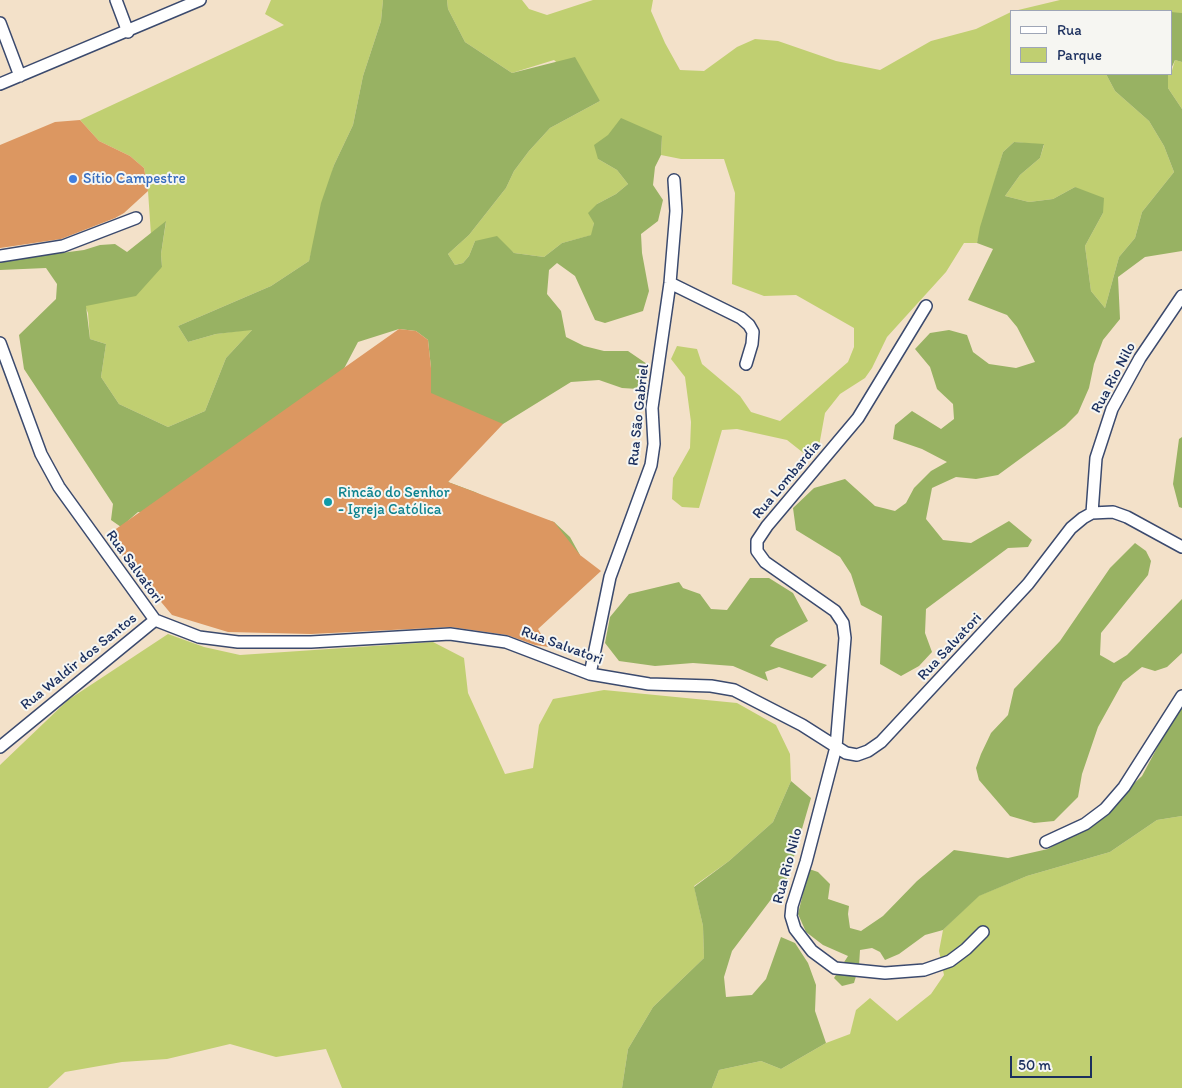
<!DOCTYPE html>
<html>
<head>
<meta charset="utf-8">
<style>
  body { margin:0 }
  #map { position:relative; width:1182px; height:1088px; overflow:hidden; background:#f3e1c9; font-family:Itim,sans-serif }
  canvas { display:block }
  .legend { position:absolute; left:1010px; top:10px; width:162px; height:65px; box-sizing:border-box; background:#f6f6f2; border:1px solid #9ea6b7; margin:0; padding:6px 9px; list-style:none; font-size:15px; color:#1b2f5e }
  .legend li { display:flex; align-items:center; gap:10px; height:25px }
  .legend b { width:25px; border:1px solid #9ea6b7 }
  .scale { position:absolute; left:1010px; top:1056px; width:82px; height:22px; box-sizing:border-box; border:2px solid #1b2f5e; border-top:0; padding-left:6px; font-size:15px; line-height:18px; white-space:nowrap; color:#1b2f5e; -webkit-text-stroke:4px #f6f6f2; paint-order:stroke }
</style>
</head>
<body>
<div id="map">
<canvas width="1182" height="1088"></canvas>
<ul class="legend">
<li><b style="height:6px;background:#fff"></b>Rua</li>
<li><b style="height:14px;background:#c0cf71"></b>Parque</li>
</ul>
<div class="scale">50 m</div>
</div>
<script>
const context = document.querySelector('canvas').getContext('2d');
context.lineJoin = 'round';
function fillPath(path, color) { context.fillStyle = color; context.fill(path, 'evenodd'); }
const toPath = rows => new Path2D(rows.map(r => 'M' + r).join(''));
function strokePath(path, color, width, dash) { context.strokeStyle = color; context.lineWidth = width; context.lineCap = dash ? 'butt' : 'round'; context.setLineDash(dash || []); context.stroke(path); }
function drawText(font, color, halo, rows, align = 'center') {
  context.font = font + ' Itim,sans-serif'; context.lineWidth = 4; context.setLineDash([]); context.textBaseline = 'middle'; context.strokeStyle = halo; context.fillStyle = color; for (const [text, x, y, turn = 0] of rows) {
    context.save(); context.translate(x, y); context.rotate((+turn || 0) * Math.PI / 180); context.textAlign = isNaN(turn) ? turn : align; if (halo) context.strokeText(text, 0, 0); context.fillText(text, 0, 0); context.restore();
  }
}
const green = toPath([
  [271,0,383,0,381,21,363,76,353,125,334,165,309,261,271,286,178,326,188,342,216,334,253,329,226,358,205,411,168,427,119,404,101,377,106,344,90,339,88,313,85,306,162,267,161,254,166,222,151,235,148,191,144,168,130,156,99,141,80,120,284,25,265,14],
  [447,0,522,0,529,9,547,15,593,0,653,0,651,11,665,43,680,70,704,71,737,47,755,39,778,41,836,61,880,70,931,41,976,29,1011,12,1011,74,1106,74,1115,91,1149,121,1164,146,1174,172,1142,212,1135,238,1119,257,1105,308,1091,291,1085,246,1103,213,1075,187,1053,199,1029,202,1005,196,1020,175,1040,158,1044,145,1014,142,1003,152,977,243,964,243,946,272,887,337,872,368,865,378,840,394,825,413,819,446,806,455,787,440,737,429,722,430,699,508,682,507,672,499,673,478,690,448,691,422,685,377,671,359,677,346,697,349,702,364,740,396,751,412,780,421,848,362,854,347,854,328,796,295,764,296,732,284,735,193,724,159,681,159,661,155,662,136,598,159,617,170,628,184,616,194,597,204,592,235,562,243,544,257,514,253,504,245,475,241,469,256,463,263,455,265,448,254,469,235,506,188,514,171,529,151,550,128,600,101,554,60,512,73,465,42,448,9],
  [1060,0,1182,0,1182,13,1014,11],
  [1175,60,1182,62,1182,109,1168,88,1168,74,1171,74],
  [168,634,204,647,240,655,433,642,464,658,468,693,505,774,533,768,539,725,553,699,604,690,737,703,776,725,790,754,791,781,773,822,729,861,694,886,703,926,704,958,653,1007,628,1049,622,1088,342,1088,326,1049,276,1057,230,1044,167,1059,122,1062,65,1072,48,1088,0,1088,0,765,68,700],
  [1182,816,1182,1088,712,1088,719,1070,761,1061,781,1069,826,1043,850,1034,856,1010,870,998,897,1021,931,994,944,975,939,951,943,930,978,896,1027,876,1110,852,1157,820]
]);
const forest = toPath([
  [383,0,447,0,448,9,465,42,512,73,575,57,600,101,550,128,529,151,514,171,506,188,469,235,448,254,455,265,463,263,469,256,475,241,497,236,514,253,544,257,562,243,591,235,594,223,588,213,597,204,616,194,628,184,617,170,598,159,594,145,608,135,621,118,662,136,661,155,655,167,653,185,663,200,658,221,641,234,642,253,649,291,643,311,605,323,595,320,575,276,557,263,549,270,547,294,561,311,566,337,584,346,604,351,628,351,647,364,646,377,638,389,622,388,599,380,571,382,503,424,483,429,448,482,475,492,511,510,554,522,570,537,580,555,577,571,468,613,430,438,431,368,428,340,416,331,399,329,358,342,337,382,158,514,138,512,121,527,111,520,113,504,24,369,19,335,56,299,57,284,46,268,0,270,0,261,84,250,100,245,115,244,127,252,166,221,161,254,162,267,136,296,86,306,90,339,106,344,101,377,119,404,168,427,205,411,226,358,252,330,216,334,188,342,178,326,271,286,309,261,321,203,334,165,353,125,363,76,381,21],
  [1171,12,1182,13,1182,62,1175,60,1171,69],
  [1106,74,1168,74,1168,88,1182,109,1182,251,1145,257,1118,277,1120,319,1103,340,1094,364,1089,388,1078,413,1065,426,998,475,976,479,956,477,932,488,926,519,943,540,971,543,1009,521,1032,540,1028,547,1008,548,926,609,925,633,932,652,919,666,901,676,880,664,882,616,861,605,851,574,840,557,796,530,793,508,814,488,845,479,875,506,895,511,906,503,914,488,931,471,947,462,922,449,893,439,895,425,912,411,941,429,954,419,953,404,937,389,930,367,915,349,930,333,949,330,967,335,973,352,989,364,1016,368,1035,362,1017,327,1007,315,968,300,993,249,977,243,980,227,1003,152,1014,142,1044,144,1040,158,1020,175,1005,196,1029,202,1053,199,1075,187,1104,198,1103,213,1085,246,1091,291,1105,308,1119,257,1135,238,1142,212,1174,172,1164,146,1149,121,1115,91],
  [1182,437,1182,508,1179,507,1173,484,1179,439],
  [1135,543,1146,551,1151,561,1148,575,1101,633,1100,655,1114,663,1127,655,1182,599,1182,653,1167,667,1155,671,1142,667,1123,682,1098,727,1082,774,1078,797,1054,821,1034,823,1010,816,979,780,976,768,981,754,991,733,1008,715,1014,689,1060,641,1110,568],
  [750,578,769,578,793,593,808,621,776,639,770,646,827,665,812,678,779,667,765,672,768,681,733,666,693,663,655,666,619,661,605,643,610,617,629,594,679,582,683,588,700,594,711,609,727,610],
  [1182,701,1182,816,1157,820,1110,852,1027,876,979,896,943,930,925,935,899,954,885,960,880,952,872,948,860,950,859,966,854,983,842,986,834,978,848,956,823,945,806,932,798,914,809,869,818,872,830,884,828,899,849,906,848,914,850,928,861,931,883,916,917,881,954,850,1008,858,1048,849,1068,837,1114,802,1142,776],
  [791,781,811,798,788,877,732,951,724,977,726,997,752,995,766,979,781,937,795,943,808,963,816,985,815,1011,826,1043,781,1069,761,1061,719,1070,712,1088,622,1088,628,1049,653,1007,704,958,703,926,694,887,729,861,773,822]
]);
const building = toPath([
  [80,120,99,141,130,156,144,168,148,191,124,213,115,218,61,239,0,248,0,145,55,122],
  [399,329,416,331,428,340,431,368,431,393,503,424,448,482,554,522,580,555,601,571,538,629,549,647,535,645,507,635,451,627,311,634,228,632,172,615,106,536]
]);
const minor = toPath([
  [116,0,128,32],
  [0,23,20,76],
  [0,84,200,0],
  [0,256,63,246,136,218],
  [670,283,741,318,749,325,753,332,752,344,746,364],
  [926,306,858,418,767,526,757,541,757,551,765,562,835,611,843,623,845,638,836,747,806,862,792,906,791,916,795,929,812,951,835,968,885,973,924,970,950,961,966,949,983,932],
  [0,343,41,454,59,487,155,620,199,637,238,642,311,642,450,634,506,642,590,674,649,684,711,686,734,690,802,725,846,753,857,755,868,751,881,742,1028,584,1071,528,1083,518,1092,513,1113,512,1127,517,1182,547],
  [1092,513,1096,458,1112,409,1140,358,1182,296],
  [590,674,610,577,651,465,654,444,652,408,670,283,676,211,674,180],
  [0,747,155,620],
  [1046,842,1085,824,1105,809,1124,787,1182,696]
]);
const markers = [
  [73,179,5,"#3f7fe0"],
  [328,502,5,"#0f9aa8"]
];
const shopNames = [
  ["Sítio Campestre",83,179]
];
const streetNames = [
  ["Rua Rio Nilo",1114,378,-62],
  ["Rua São Gabriel",639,415,-84],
  ["Rua Lombardia",787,480,-50],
  ["Rua Salvatori",134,567,54],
  ["Rua Salvatori",562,646,20],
  ["Rua Salvatori",950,647,-47],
  ["Rua Waldir dos Santos",79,662,-39],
  ["Rua Rio Nilo",788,866,-75]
];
const cultureNames = [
  ["Rincão do Senhor",338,493],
  ["- Igreja Católica",338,510]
];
fillPath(green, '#c0cf71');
fillPath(forest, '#98b263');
fillPath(building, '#dc9761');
strokePath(minor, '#3b4a6e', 14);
strokePath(minor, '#fff', 11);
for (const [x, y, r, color] of markers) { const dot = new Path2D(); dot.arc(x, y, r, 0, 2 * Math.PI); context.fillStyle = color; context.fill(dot); strokePath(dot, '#f6f6f2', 2); }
drawText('15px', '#366cbe', '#f6f6f2', shopNames, 'left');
drawText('15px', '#1b2f5e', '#f6f6f2', streetNames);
drawText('15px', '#0d838f', '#f6f6f2', cultureNames, 'left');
</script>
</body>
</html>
